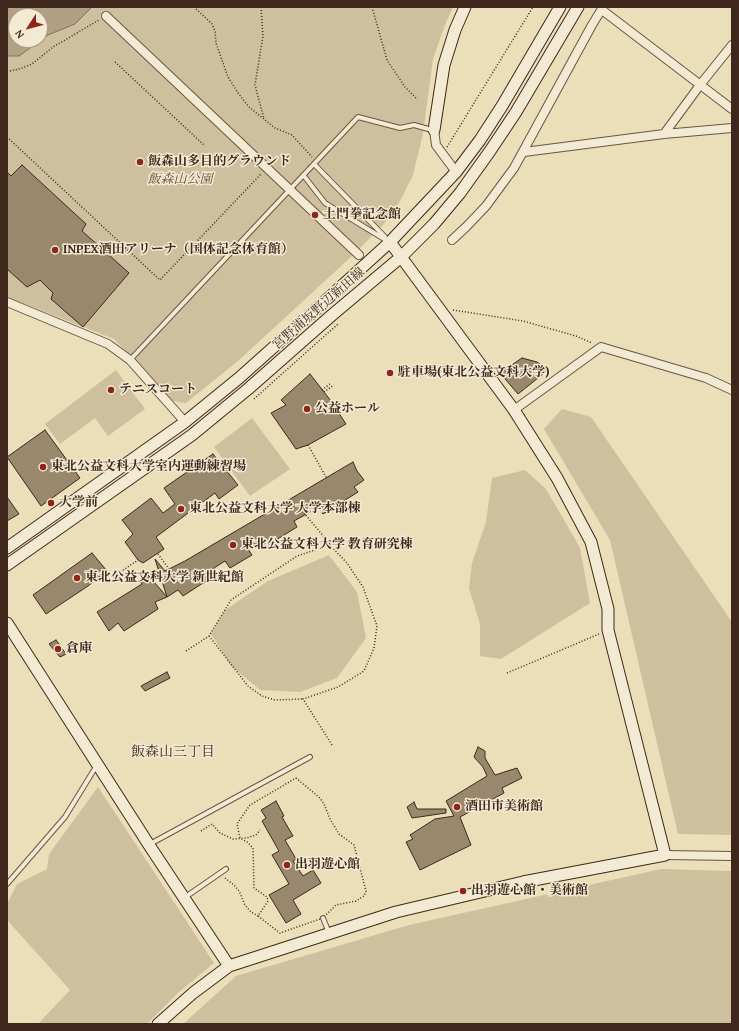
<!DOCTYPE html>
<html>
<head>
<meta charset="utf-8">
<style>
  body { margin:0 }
  #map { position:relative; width:739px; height:1031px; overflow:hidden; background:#ebdfb9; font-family:"Gentium Book Plus",serif }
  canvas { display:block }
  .frame { position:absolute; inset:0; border:8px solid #40271c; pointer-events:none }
  .north { position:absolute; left:8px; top:8px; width:40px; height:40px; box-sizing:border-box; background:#f2ead2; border:1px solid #ab9c89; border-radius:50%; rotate:234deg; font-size:11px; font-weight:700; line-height:16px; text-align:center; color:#40271c }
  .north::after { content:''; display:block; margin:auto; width:14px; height:18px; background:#8f2418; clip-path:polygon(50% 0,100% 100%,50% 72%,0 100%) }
</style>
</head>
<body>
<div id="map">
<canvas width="739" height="1031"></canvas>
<div class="frame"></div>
<div class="north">N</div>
</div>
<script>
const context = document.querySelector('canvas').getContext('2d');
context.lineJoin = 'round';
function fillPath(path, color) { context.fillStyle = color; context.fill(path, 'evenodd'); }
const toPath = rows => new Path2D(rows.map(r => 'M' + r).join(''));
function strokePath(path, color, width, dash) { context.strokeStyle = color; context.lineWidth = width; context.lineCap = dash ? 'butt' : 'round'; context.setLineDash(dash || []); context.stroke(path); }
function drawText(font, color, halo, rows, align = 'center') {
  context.font = font + ' "Gentium Book Plus","Noto Serif JP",serif'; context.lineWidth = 3; context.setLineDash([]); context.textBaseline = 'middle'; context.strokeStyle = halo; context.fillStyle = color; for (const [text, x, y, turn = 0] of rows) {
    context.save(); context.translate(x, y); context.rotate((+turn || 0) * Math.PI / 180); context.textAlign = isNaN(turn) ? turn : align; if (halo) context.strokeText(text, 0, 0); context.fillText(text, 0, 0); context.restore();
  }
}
const green = toPath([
  [7,7,453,7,445,25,433,59,423,134,413,175,399,203,383,225,352,256,238,361,186,403,173,401,138,363,114,339,7,297],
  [16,16,40,16,40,40,16,40],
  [116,370,145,409,108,436,95,418,60,444,45,424],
  [562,409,591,417,732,622,732,835,678,834,610,540,544,429],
  [252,418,290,469,250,496,214,447],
  [525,470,546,489,575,539,580,548,590,603,501,659,480,656,480,624,469,588,472,563,486,522,492,478],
  [329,555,357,592,366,638,337,678,300,692,260,690,231,666,211,634,225,610,268,581],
  [98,787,214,963,179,992,147,1024,38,1024,70,990,7,920,7,904,17,884,47,869,49,854],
  [661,869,732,871,732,1024,183,1024,236,976,409,925]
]);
const water = toPath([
  [7,7,92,7,75,24,48,35,19,56,7,56,7,7],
  [16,16,40,16,40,40,16,40,16,16]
]);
const building = toPath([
  [22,165,86,224,82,231,129,273,83,327,51,299,53,293,40,280,27,287,7,269,7,172,11,176,22,165],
  [522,358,537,362,548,370,518,394,500,373,522,358],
  [310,374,331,401,346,424,308,445,296,449,271,413,286,405,281,400,310,374],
  [45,430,80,478,41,506,7,457,45,430],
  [213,454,238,485,219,499,215,493,156,537,164,549,143,563,138,560,125,542,133,534,122,520,151,498,163,513,175,504,164,488,213,454],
  [353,462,357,471,364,480,354,487,358,492,323,514,319,507,294,521,297,527,263,548,259,542,248,549,252,555,230,568,225,561,214,568,217,574,183,596,178,590,167,597,155,559,165,571,185,561,353,462],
  [7,497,19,514,7,521,7,497],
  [92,553,107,571,88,586,46,614,33,595,92,553],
  [148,575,167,597,155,602,158,609,124,631,118,623,109,631,97,612,142,584,140,581,148,575],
  [56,640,66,654,60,657,49,644,56,640],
  [167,672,170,678,145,691,141,686,167,672],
  [478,747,485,751,485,758,495,775,517,768,522,778,502,788,504,793,460,817,471,845,420,870,406,842,413,839,410,835,435,819,454,816,446,801,487,776,483,767,474,757,478,747],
  [276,801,284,816,282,817,293,836,285,840,296,859,293,861,303,876,313,870,321,883,293,900,301,914,286,923,269,895,289,884,272,855,279,851,262,821,266,818,261,810,276,801],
  [414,802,417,809,446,809,446,813,412,818,407,807,414,802]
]);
const path = toPath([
  [194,7,212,24,215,31,216,43,228,77,238,93,249,107,275,128,292,135,312,157],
  [261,7,263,36,255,85,264,119],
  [372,7,387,60,405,87,416,98],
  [115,62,205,146],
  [7,70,11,71,22,68,32,64,53,47,99,20],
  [7,137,160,280,261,174],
  [447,147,533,7],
  [453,310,523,321,576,336,592,343],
  [322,390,331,383],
  [324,392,334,385],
  [254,399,338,324],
  [308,445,326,477],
  [304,513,330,544],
  [158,554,169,569],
  [113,577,138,560],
  [209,636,248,686,262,696,275,700,303,699],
  [186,651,209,636,231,600,297,556,330,545,347,563,363,587,377,626,374,648,364,671,338,687,303,699,332,745],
  [507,673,599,634],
  [296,778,320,798,324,804,330,819,339,834,354,845,366,891,364,896,356,901,336,905,323,918,280,933,258,916,268,901,267,897,254,888,253,848,247,842,240,838,237,824,250,805,296,778],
  [201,831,212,824,220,833,233,839,247,838,256,835,260,830],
  [225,878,234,885,239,891,245,905,251,912,258,916]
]);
const lane = toPath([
  [314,164,385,237],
  [304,176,325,203,389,242],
  [130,360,358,117,400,128,414,125,432,130],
  [150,844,310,757],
  [7,884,65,817,97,765],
  [184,898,226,869],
  [323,918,329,933]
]);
const street = toPath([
  [602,10,732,109],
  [106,16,359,255],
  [434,130,436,145,456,172],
  [664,134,700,85,732,45],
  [524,152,664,134,732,128],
  [452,240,466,227,486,206,514,168,592,25,603,7],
  [7,302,108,344,130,360,185,422],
  [514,410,601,347,706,378,732,390],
  [665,855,732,856]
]);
const secondary = toPath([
  [434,130,444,65,455,30,465,7],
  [7,548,185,422,239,378,323,303,390,242,456,172,480,140,502,106,560,7],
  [7,565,192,435,248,389,332,315,401,257,434,224,460,193,490,151,516,112,578,7],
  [7,623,149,845,229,966,396,912,523,882,665,855,608,630,608,609,591,542,557,478,514,410,390,242],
  [158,1024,193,993,229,966]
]);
const markers = [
  [140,162,4,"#8f2418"],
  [315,215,4,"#8f2418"],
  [55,250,4,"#8f2418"],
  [390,373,4,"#8f2418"],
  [111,390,4,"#8f2418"],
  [307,409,4,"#8f2418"],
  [43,467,4,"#8f2418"],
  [51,503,4,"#8f2418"],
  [181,509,4,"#8f2418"],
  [233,545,4,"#8f2418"],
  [77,578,4,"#8f2418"],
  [58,649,4,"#8f2418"],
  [457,807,4,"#8f2418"],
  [287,865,4,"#8f2418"],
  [463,891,4,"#8f2418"]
];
const poiNames = [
  ["飯森山多目的グラウンド",148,162],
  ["土門拳記念館",323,215],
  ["INPEX酒田アリーナ（国体記念体育館）",63,250],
  ["駐車場(東北公益文科大学)",398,373],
  ["テニスコート",119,390],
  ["公益ホール",315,409],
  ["東北公益文科大学室内運動練習場",51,467],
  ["大学前",59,503],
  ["東北公益文科大学 大学本部棟",189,509],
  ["東北公益文科大学 教育研究棟",241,545],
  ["東北公益文科大学 新世紀館",85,578],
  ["倉庫",66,649],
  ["酒田市美術館",465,807],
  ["出羽遊心館",295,865],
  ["出羽遊心館・美術館",471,891]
];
const parkNames = [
  ["飯森山公園",180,180]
];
const streetNames = [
  ["宮野浦坂野辺新田線",319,309,-41]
];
const neighbourhoodNames = [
  ["飯森山三丁目",173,752]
];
fillPath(green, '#cec09e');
fillPath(water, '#b1a084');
strokePath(water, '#84705a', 1);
fillPath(building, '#99876e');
strokePath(building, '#40271c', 1);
strokePath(lane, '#6b5543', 6);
strokePath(street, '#6b5543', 10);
strokePath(secondary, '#40271c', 13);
strokePath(path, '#40271c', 1.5, [1, 2]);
strokePath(lane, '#f2ead2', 4);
strokePath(street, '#f2ead2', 8);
strokePath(secondary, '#f2ead2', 11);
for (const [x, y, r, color] of markers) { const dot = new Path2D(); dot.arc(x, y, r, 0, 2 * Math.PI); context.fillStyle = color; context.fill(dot); strokePath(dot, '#f2ead2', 1.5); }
drawText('bold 13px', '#40271c', '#f2ead2', poiNames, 'left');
drawText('italic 13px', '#644d3c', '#f2ead2', parkNames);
drawText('13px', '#40271c', '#f2ead2', streetNames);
drawText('14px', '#40271c', '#f2ead2', neighbourhoodNames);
</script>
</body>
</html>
